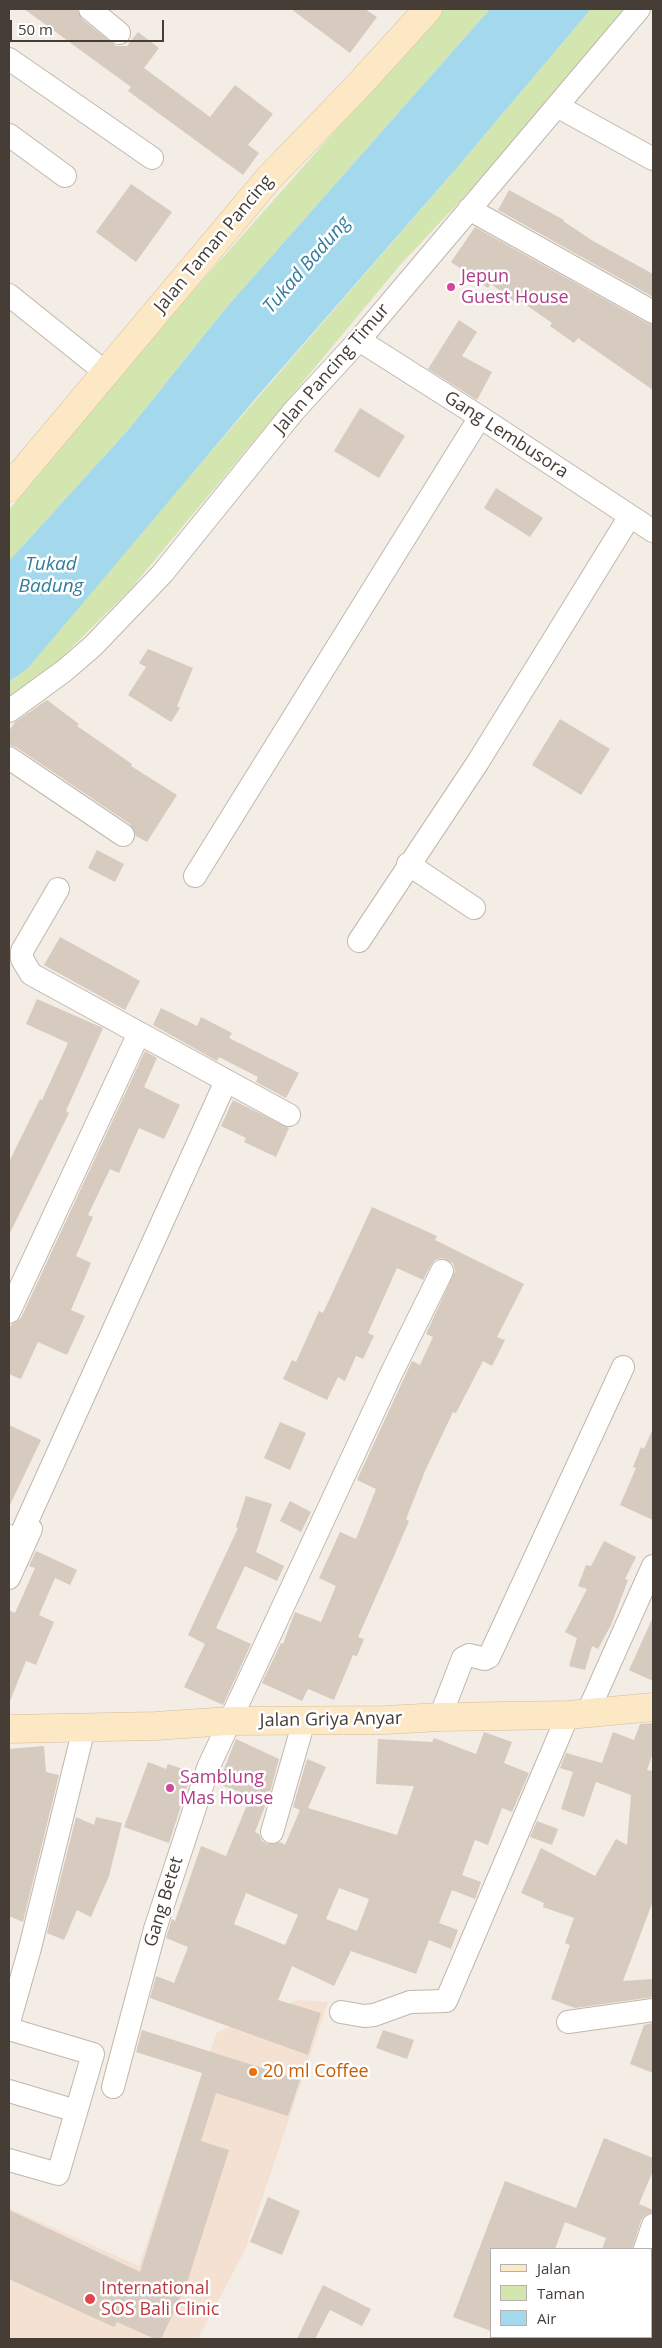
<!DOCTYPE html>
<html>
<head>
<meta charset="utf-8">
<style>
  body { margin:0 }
  #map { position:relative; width:662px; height:2348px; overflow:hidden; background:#f3ede6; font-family:"Open Sans",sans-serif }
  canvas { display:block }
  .frame { position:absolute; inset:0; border:10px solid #453d36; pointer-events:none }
  .legend { position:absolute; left:490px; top:2248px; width:162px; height:90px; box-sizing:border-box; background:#fff; border:1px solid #b5b1af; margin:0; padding:6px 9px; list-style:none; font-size:15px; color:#453d36 }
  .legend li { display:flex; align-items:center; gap:10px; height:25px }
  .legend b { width:25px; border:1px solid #b5b1af }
  .scale { position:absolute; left:10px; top:20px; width:154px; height:22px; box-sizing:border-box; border:2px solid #453d36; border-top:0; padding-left:6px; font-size:15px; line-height:18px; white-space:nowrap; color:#453d36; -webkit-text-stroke:4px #fff; paint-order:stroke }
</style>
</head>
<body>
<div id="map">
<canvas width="662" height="2348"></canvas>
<div class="frame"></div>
<ul class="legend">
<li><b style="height:6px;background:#fde8c6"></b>Jalan</li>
<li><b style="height:14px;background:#d4e6b0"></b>Taman</li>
<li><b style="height:14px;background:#a4d9ed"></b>Air</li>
</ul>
<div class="scale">50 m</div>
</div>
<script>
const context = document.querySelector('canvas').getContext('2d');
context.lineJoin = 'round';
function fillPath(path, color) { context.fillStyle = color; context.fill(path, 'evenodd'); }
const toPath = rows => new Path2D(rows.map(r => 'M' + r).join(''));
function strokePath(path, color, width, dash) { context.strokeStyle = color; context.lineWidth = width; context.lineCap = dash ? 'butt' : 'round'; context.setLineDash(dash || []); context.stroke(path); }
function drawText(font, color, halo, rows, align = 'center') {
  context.font = font + ' "Open Sans",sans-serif'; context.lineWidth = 5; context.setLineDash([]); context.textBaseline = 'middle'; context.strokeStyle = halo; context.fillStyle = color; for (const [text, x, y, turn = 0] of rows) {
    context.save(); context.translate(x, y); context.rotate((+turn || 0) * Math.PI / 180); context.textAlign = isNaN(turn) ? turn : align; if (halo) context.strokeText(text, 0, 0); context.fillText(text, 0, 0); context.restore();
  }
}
const commercial = toPath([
  [298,2000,328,2002,245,2250,198,2339,9,2339,9,2208,139,2266,217,2032]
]);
const green = toPath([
  [443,9,490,9,225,309,129,429,9,561,9,510,123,370],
  [591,9,627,9,511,147,401,264,129,591,51,668,9,701,9,682,14,679,455,170]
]);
const water = toPath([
  [490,9,591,9,455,170,256,398,28,668,9,682,9,561,129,429,225,309]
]);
const building = toPath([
  [24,9,77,9,82,19,116,46,127,46,138,32,159,48,144,68,210,117,235,85,273,114,248,145,259,153,243,175,128,91,131,87],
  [291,9,365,9,377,17,350,53],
  [131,184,172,212,136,262,96,232],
  [509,190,564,220,563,221,593,241,653,274,653,297,498,210],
  [475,227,647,323,653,325,653,390,578,338,574,343,550,326,552,323,522,302,519,305,491,284,488,288,451,262],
  [459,320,477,332,462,356,492,372,477,400,428,369],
  [360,408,405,436,379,478,334,451],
  [496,488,543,518,530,537,484,508],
  [148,649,193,668,177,706,180,708,171,722,128,695,146,667,139,663],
  [47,700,79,724,77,726,132,764,131,766,177,795,147,842,136,836,130,824,16,747,9,745,9,731,15,722],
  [560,719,610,749,581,795,532,765],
  [97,850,124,864,115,882,88,868],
  [60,937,140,981,125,1010,44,965],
  [37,999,103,1028,66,1111,69,1113,9,1235,9,1162,40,1099,42,1100,68,1043,26,1024],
  [161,1008,197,1026,201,1017,232,1033,229,1038,299,1073,286,1098,256,1082,258,1077,219,1057,217,1061,153,1025],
  [145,1051,157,1058,144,1087,180,1105,164,1139,139,1128,119,1173,110,1169,88,1215,93,1217,76,1256,91,1263,71,1310,85,1316,67,1355,38,1342,21,1379,9,1374,9,1330,11,1325,21,1318],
  [233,1100,289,1128,276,1157,244,1142,246,1138,221,1126],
  [372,1207,437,1236,435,1240,524,1284,497,1337,505,1340,492,1366,483,1361,456,1413,453,1412,425,1471,406,1519,409,1521,394,1556,358,1637,364,1639,357,1656,353,1655,334,1700,308,1689,302,1701,262,1683,281,1643,283,1644,295,1612,321,1622,336,1586,319,1578,340,1532,356,1539,376,1489,357,1480,412,1361,420,1365,433,1337,426,1334,455,1271,453,1263,442,1258,435,1260,431,1265,423,1280,397,1268,368,1333,374,1336,363,1359,356,1356,345,1381,338,1377,327,1400,283,1379,292,1360,296,1362,319,1311,323,1313],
  [280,1422,306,1433,290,1470,264,1458],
  [9,1425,41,1440,9,1507],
  [653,1428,653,1520,620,1505,636,1468,633,1467,641,1447,644,1449],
  [246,1496,272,1504,256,1552,284,1566,277,1581,245,1566,216,1628,251,1644,223,1705,184,1687,205,1644,188,1635,238,1528,236,1527],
  [290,1501,311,1512,301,1532,280,1521],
  [604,1541,636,1557,625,1579,628,1580,611,1625,598,1649,592,1646,585,1670,569,1666,577,1638,565,1632,587,1589,578,1586,586,1565,591,1566],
  [36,1551,77,1570,70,1585,55,1578,39,1615,54,1622,36,1665,26,1661,10,1701,9,1610,15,1613,35,1568,29,1566],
  [653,1617,653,1681,629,1670],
  [653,1723,653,1753,647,1770,653,1771,653,1901,623,1981,653,1979,653,1997,575,2008,551,1999,570,1945,565,1943,574,1918,543,1907,544,1903,521,1893,541,1848,595,1876,616,1839,627,1845,631,1795,596,1782,584,1817,561,1809,573,1772,560,1768,566,1753,602,1763,613,1732,634,1740,640,1724],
  [484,1732,512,1742,504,1763,529,1773,512,1812,502,1808,488,1845,475,1840,462,1875,481,1882,475,1899,452,1890,439,1923,458,1930,451,1949,429,1940,416,1974,351,1951,334,1986,292,1966,278,2000,321,2013,308,2055,150,1998,156,1976,174,1983,188,1947,166,1938,172,1919,175,1921,201,1846,226,1856,249,1800,236,1793,237,1791,218,1784,236,1739,279,1759,269,1796,255,1832,259,1834,262,1841,268,1844,280,1842,285,1845,300,1810,293,1807,307,1759,326,1767,308,1808,397,1835,414,1786,376,1784,378,1739,432,1742,434,1738,476,1754],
  [339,1888,369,1899,357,1931,326,1919],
  [246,1893,298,1915,285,1945,234,1924],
  [44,1746,46,1772,59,1775,23,1922,9,1916,9,1749],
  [148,1762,166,1769,168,1764,192,1772,169,1843,124,1827],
  [76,1817,94,1825,96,1817,122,1823,109,1876,91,1917,77,1910,64,1940,47,1933],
  [537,1821,558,1829,552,1845,530,1837],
  [653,2023,653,2073,630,2064,644,2025],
  [142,2030,300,2080,288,2116,216,2093,201,2141,229,2150,186,2286,161,2339,155,2339,117,2322,114,2327,9,2279,9,2210,140,2272,202,2073,136,2052],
  [383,2030,414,2040,407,2059,376,2048],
  [604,2138,653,2158,653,2171,639,2204,653,2210,653,2212,645,2215,641,2220,632,2249,602,2249,606,2238,565,2222,555,2249,491,2249,491,2331,453,2317,505,2181,576,2208],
  [268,2197,300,2211,282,2255,250,2242],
  [323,2285,371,2309,362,2326,330,2310,315,2339,297,2339]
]);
const street = toPath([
  [90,9,119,33],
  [9,59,152,158],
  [557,106,653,159],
  [9,135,65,176],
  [469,209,653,312],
  [9,295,105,372],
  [359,340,480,417,653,531],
  [9,711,64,671,93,646,162,574,293,412,359,340,639,9],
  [9,758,123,835],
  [408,864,474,908],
  [195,876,480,417],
  [58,889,22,951,22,959,31,974,289,1115],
  [359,941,478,762,630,516],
  [9,1312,139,1033],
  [9,1536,18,1541,226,1081],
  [9,1578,31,1529],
  [587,1714,653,1566],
  [440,1717,463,1658,469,1655,485,1659,489,1657,623,1367],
  [272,1832,304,1721],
  [341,2012,364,2016,374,2015,410,2002,446,2001,568,1715],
  [9,2022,30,1948,84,1728],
  [568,2022,653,2010],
  [9,2029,93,2054,58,2174,9,2160],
  [113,2087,155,1929,208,1768,392,1372,442,1271],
  [9,2091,76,2111],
  [645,2249,653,2225],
  [613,2339,614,2337]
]);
const secondary = toPath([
  [9,488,269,178,358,86,428,9],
  [9,1729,156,1726,229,1721,386,1720,440,1717,568,1715,653,1707]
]);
const markers = [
  [451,287,5,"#d1479c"],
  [170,1788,5,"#d1479c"],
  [253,2072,5,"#e8710a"],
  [90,2299,6,"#e0444e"]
];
const streetNames = [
  ["Jalan Taman Pancing",214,244,-50],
  ["Jalan Pancing Timur",332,369,-49],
  ["Gang Lembusora",506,435,33],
  ["Jalan Griya Anyar",331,1720,-1],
  ["Gang Betet",164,1902,-73]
];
const hotelNames = [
  ["Jepun",461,277],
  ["Guest House",461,298],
  ["Samblung",180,1778],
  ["Mas House",180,1799]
];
const foodNames = [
  ["20 ml Coffee",263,2072]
];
const healthNames = [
  ["International",101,2289],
  ["SOS Bali Clinic",101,2310]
];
const waterNames = [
  ["Tukad Badung",307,265,-49],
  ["Tukad",51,565],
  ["Badung",51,587]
];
fillPath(commercial, '#f4e1d2');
fillPath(green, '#d4e6b0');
fillPath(water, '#a4d9ed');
fillPath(building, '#d7cabf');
strokePath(street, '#c1b7ac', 24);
strokePath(secondary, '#d4bd9a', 29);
strokePath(street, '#fff', 22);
strokePath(secondary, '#fde8c6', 28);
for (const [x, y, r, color] of markers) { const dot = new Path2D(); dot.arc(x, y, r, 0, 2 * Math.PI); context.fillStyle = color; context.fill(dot); strokePath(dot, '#fff', 2); }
drawText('18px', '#453d36', '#fff', streetNames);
drawText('18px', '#b23c85', '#fff', hotelNames, 'left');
drawText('18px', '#c56008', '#fff', foodNames, 'left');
drawText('18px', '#be3a42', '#fff', healthNames, 'left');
drawText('italic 19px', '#307d9d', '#fff', waterNames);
</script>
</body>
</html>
